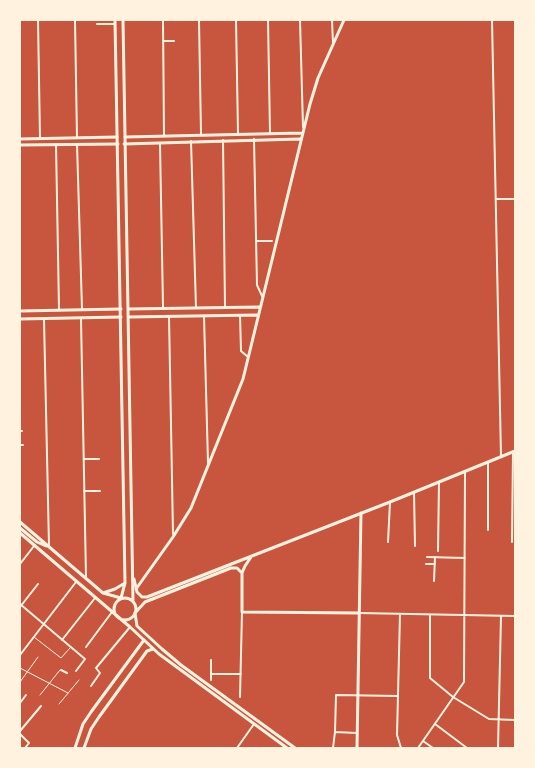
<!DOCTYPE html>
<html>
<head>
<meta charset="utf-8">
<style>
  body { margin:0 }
  #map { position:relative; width:535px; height:768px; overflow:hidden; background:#c8553d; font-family:Helvetica,sans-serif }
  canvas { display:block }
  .frame { position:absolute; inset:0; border:21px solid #fff3e0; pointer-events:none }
</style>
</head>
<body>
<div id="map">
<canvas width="535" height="768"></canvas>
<div class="frame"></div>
</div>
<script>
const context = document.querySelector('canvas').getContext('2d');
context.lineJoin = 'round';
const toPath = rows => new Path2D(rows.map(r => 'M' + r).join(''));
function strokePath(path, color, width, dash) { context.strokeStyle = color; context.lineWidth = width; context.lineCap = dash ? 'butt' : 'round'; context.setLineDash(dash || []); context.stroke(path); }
const service = toPath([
  [34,637,61,658,70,648],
  [20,668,68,693],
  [20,682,38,657],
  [40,695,60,670],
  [59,704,79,680]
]);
const minor = toPath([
  [38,20,40,138],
  [75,20,77,138],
  [163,20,164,135],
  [199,20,201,134],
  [236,20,238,133],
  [268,20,270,133],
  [300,20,303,127],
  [332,20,333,43],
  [492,20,501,457],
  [97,24,115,24],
  [163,41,174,41],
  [254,139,257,285,262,296],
  [223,140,225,308],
  [191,141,196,308],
  [56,144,59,309],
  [77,144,82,309],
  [160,144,163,307],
  [496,199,515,199],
  [257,241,272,241],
  [240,315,241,351,248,357],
  [169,316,173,534],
  [204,316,208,463],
  [44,319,49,546],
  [81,319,86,577],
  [20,431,22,431],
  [20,445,23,445],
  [84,459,99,459],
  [84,491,100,491],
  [414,492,415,546],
  [488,530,488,462],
  [388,542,390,502],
  [512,542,513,452],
  [438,551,439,482],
  [427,557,465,558],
  [20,564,34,546],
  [426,564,435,564],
  [434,581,435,557],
  [20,604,85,659,76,671],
  [20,607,38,584],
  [359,613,515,616],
  [400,614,397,735,401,748],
  [430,615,430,678,453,697,489,719,515,720],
  [62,640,95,598],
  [86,647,112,612],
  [20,655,76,582],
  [211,660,211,674,241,674],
  [61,670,67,673],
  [211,680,211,674],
  [91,686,100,673,96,668,130,627],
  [240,697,242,612],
  [20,703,26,695],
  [435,724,467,748],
  [20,731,41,706],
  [357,733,335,732,336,695,398,696],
  [20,734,29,743,25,748],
  [423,741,433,748],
  [237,748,254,724],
  [333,748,335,732],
  [418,748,464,682,465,473],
  [498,748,501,616]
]);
const secondary = toPath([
  [125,137,302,133],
  [20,139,117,137],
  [124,144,300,139],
  [20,145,118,144],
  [129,309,259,307],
  [20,311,121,309],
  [129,317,257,315],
  [20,319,121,317],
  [251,557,245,566,242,573,242,612,359,613],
  [134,579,137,592,142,597,147,597,390,502,515,451],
  [136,589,173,537,191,508,243,379,310,104,318,78,344,20],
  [135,613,145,602,231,568,237,568,242,573],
  [75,748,83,724,91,712,144,640],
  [84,748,91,729,99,717,147,651,153,649],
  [357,748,361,513]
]);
const primary = toPath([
  [123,20,133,602],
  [20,522,103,593,121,598,125,583,115,20],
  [20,528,37,542,46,546],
  [20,533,130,627,159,654,287,748],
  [103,593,115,589,125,583],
  '114 609a11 11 0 1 1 22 0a11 11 0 1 1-22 0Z',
  [135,613,137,626,162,649,181,665,295,748]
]);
strokePath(service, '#fff3e0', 1);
strokePath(minor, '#fff3e0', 2);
strokePath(secondary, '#fff3e0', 3);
strokePath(primary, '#fff3e0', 3);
</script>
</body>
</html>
